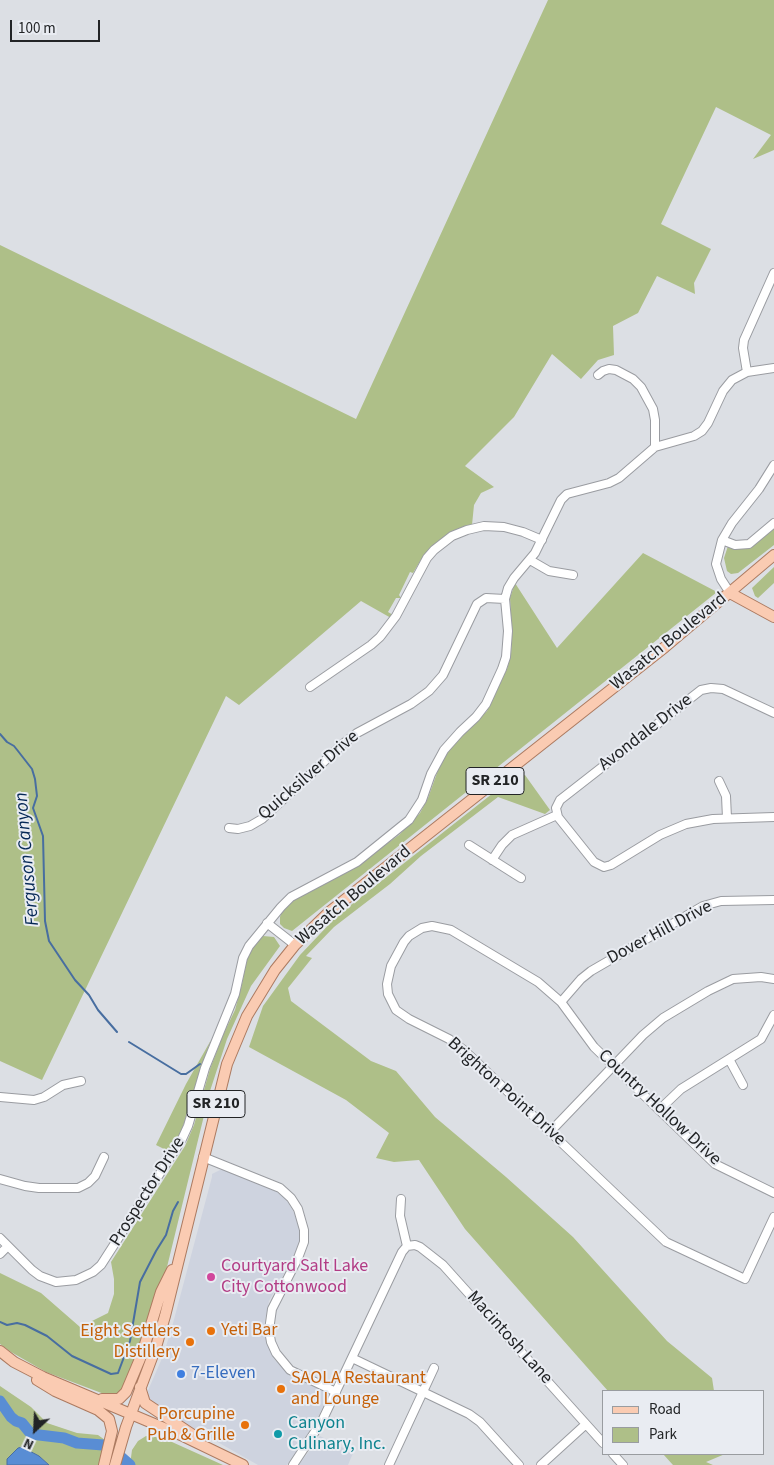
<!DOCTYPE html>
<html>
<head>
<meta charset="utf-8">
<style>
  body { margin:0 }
  #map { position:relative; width:774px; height:1465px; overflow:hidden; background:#dcdfe4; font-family:"Source Sans 3",sans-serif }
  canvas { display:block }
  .legend { position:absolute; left:602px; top:1390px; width:162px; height:65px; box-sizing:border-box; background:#e9ecf2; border:1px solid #999ca0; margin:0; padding:6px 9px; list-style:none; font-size:15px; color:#222426 }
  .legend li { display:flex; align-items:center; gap:10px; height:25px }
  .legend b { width:25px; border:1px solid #999ca0 }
  .north { position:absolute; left:10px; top:1405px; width:50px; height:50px; -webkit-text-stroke:4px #e9ecf2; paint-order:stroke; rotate:205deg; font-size:14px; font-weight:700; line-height:20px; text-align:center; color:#222426 }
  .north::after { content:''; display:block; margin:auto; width:18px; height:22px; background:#222426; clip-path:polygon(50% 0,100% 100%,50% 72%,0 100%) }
  .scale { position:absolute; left:10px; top:20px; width:90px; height:22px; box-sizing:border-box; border:2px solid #222426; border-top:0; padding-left:6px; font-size:15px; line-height:18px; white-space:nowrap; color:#222426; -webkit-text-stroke:4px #e9ecf2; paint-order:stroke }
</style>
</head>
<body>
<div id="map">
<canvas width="774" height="1465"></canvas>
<ul class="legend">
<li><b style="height:6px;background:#facbb2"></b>Road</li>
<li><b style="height:14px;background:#aebf88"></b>Park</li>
</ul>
<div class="north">N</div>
<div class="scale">100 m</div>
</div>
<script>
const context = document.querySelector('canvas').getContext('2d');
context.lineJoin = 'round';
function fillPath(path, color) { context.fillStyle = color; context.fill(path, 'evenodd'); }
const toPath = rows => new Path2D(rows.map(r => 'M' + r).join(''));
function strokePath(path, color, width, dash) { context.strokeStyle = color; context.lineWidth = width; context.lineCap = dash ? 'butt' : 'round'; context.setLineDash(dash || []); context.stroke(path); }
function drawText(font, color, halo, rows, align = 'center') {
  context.font = font + ' "Source Sans 3",sans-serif'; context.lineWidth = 4; context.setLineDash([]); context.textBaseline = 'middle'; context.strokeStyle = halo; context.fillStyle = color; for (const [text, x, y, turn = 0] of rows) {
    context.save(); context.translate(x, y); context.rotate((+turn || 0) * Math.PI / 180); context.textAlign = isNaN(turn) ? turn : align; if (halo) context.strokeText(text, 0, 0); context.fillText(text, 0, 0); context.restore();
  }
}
const built = toPath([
  [222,1169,274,1190,286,1199,297,1218,299,1230,299,1242,296,1252,269,1301,264,1325,266,1338,274,1359,287,1373,324,1392,327,1397,317,1420,287,1465,258,1465,149,1403,146,1395,163,1356,172,1327,212,1177,212,1174],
  [320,1436,353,1453,348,1465,299,1465]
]);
const green = toPath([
  [548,0,774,0,774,150,753,159,771,135,716,107,661,224,711,249,694,283,695,294,657,276,638,313,613,326,614,355,598,360,581,379,552,354,514,417,465,466,494,487,481,493,474,505,472,525,455,531,442,538,422,558,413,573,410,572,399,595,401,598,396,598,388,612,393,615,391,618,361,601,239,705,226,696,42,1080,0,1061,0,245,356,419],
  [774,527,774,545,738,573,731,574,727,571,724,558,728,546,740,548],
  [643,553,717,592,292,931,284,928,280,924,280,917,282,911,291,902,302,894,323,885,353,868,399,835,420,813,428,798,442,759,453,744,487,711,507,669,511,654,512,633,510,598,515,583,557,648],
  [774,567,774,583,758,598,755,596,752,588],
  [525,775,550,810,545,814,498,797,421,856,390,884,334,927,306,956,312,958,288,988,291,1001,371,1061,396,1071,435,1117,506,1177,573,1237,667,1341,712,1378,714,1391,608,1391,465,1229,419,1160,394,1162,376,1158,389,1133,346,1100,249,1047,263,1006,300,955,337,916,502,786],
  [263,936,274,937,280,946,251,986,227,1039,210,1091,167,1267,150,1319,122,1395,112,1397,46,1372,11,1352,0,1344,0,1273,41,1293,80,1327,108,1313,114,1294,114,1279,111,1262,185,1146,194,1125,210,1069,223,1035,235,1010,242,984,247,959,257,940],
  [211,1040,203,1062,181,1133,170,1152,156,1145,186,1084],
  [0,1386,31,1407,47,1423,77,1433,98,1435,105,1440,100,1465,49,1465,39,1456,22,1447,18,1448,7,1459,7,1465,0,1465],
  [146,1436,156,1437,172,1442,223,1465,130,1465,132,1450,138,1441],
  [663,1454,725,1454,706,1462,713,1465,673,1465]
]);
const water = toPath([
  [22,1447,39,1456,49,1465,7,1465,7,1459,18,1448,22,1447]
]);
const stream = toPath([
  [0,734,7,742,14,746,18,751,32,769,35,779,37,796,33,808,43,836,45,921,49,941,75,980,89,995,98,1010,117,1032],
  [129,1042,181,1074,186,1074,200,1064],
  [0,1322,7,1325,17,1323,25,1325,47,1336,72,1356,111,1374,118,1373,130,1341,140,1282,156,1251,166,1235,173,1211,178,1202]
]);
const river = toPath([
  [0,1401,11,1417,16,1421,22,1423,31,1434,64,1438,77,1443,103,1445,114,1451,130,1465]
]);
const minor = toPath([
  [747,372,743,348,744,340,774,273],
  [598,375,603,371,609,369,616,370,633,379,641,387,653,409,655,420,655,447],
  [722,540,735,545,749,544,774,523],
  [530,560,549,571,573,575],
  [730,593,721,579,716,564,722,540,732,523,759,489,774,465],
  [310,687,371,645,380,637,396,616,427,558,434,550,452,536,467,530,484,526,504,527,523,532,542,540],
  [774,713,723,689,711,688,701,690,560,800,556,808,558,817,594,862,604,867,611,865,660,835,686,824,713,819,774,817],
  [719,781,726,796,727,818],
  [229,828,238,829,250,826,262,819,344,743,357,733,411,704,429,691,443,675,477,604,486,598,505,599],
  [469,845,521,878],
  [492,860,502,845,512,835,557,815],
  [267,923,295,945],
  [561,1002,581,979,591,971,703,906,721,901,774,900],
  [729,1059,743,1085],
  [0,1097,34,1100,44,1097,63,1085,81,1081],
  [659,1110,681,1089,761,1039,774,1015],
  [550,1132,643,1035,663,1018,708,991,733,979,761,977,774,979],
  [203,1157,280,1188,291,1198,298,1209,304,1230,304,1242,298,1258,272,1309,269,1330,271,1342,276,1353,290,1370,336,1392],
  [0,1179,25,1186,39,1188,78,1188,88,1183,95,1176,104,1157],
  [774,1193,715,1164,594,1047,561,1002,538,982,451,930,432,926,422,928,409,936,404,942,391,966,387,984,388,994,396,1010,409,1019,449,1039,465,1051,666,1242,745,1279,774,1217],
  [401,1199,400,1216,407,1246],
  [0,1238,32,1270,40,1276,56,1282,76,1280,93,1272,101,1265,182,1139,188,1126,205,1068,235,994,243,958,249,946,281,907,291,897,357,862,409,820,422,800,431,774,444,750,460,732,476,717,486,704,502,669,506,657,508,631,505,599,508,588,514,578,535,553,561,500,567,494,609,483,619,478,655,447,694,436,702,431,708,423,723,391,732,380,747,372,774,368],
  [407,1246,415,1245,420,1247,443,1265,603,1443],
  [0,1254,7,1247],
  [352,1358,469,1414,480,1422,519,1465],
  [613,1454,623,1465],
  [293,1465,322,1421,402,1252,407,1246],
  [389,1465,434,1368],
  [541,1465,586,1424]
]);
const major = toPath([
  [730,593,774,617],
  [0,1351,14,1362,43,1377,183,1436,243,1465],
  [37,1380,55,1391,98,1410,109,1419,112,1431,104,1465],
  [140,1387,145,1403,193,1435],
  [102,1399,119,1399,126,1392,142,1354,161,1292,172,1270],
  [115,1465,126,1427,156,1347,165,1316,227,1064,247,1016,275,970,295,945,328,913,665,647,774,555]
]);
const markers = [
  [211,1277,5,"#d1479c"],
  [211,1331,5,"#e8710a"],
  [190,1342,5,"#e8710a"],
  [181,1374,5,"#3f7fe0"],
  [281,1389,5,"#e8710a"],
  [245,1425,5,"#e8710a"],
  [278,1434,5,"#0f9aa8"]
];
const shields = [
  [495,781,58],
  [216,1104,58]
];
const shieldNames = [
  ["SR 210",495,781],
  ["SR 210",216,1104]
];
const streetNames = [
  ["Wasatch Boulevard",669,642,-39],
  ["Avondale Drive",646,733,-38],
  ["Quicksilver Drive",309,776,-41],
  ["Wasatch Boulevard",354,896,-40],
  ["Dover Hill Drive",660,933,-28],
  ["Brighton Point Drive",506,1092,42],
  ["Country Hollow Drive",659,1108,43],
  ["Prospector Drive",148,1192,-58],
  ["Macintosh Lane",509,1338,48]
];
const hotelNames = [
  ["Courtyard Salt Lake",221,1267],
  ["City Cottonwood",221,1288]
];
const foodNames = [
  ["Yeti Bar",221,1331],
  ["Eight Settlers",180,1332,"right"],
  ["Distillery",180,1353,"right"],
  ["SAOLA Restaurant",291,1379],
  ["and Lounge",291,1400],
  ["Porcupine",235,1415,"right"],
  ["Pub & Grille",235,1436,"right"]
];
const shopNames = [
  ["7-Eleven",191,1374]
];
const cultureNames = [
  ["Canyon",288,1424],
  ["Culinary, Inc.",288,1445]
];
const waterNames = [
  ["Ferguson Canyon",28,859,-95]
];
fillPath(built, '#ced3df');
fillPath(green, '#aebf88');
fillPath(water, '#598dd4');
strokePath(water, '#486ea0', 1);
strokePath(stream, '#486ea0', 2);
strokePath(river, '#598dd4', 11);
strokePath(minor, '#9a9ca1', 10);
strokePath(major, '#ac7a60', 12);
strokePath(minor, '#fff', 8);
strokePath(major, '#facbb2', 10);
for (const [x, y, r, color] of markers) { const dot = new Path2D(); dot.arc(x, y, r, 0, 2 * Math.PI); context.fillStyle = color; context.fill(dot); strokePath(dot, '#e9ecf2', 2); }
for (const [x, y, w] of shields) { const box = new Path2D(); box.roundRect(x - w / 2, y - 13.5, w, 27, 4); context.fillStyle = '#e9ecf2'; context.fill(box); strokePath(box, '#222426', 1); }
drawText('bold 16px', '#222426', null, shieldNames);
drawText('18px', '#222426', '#e9ecf2', streetNames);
drawText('18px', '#b23c85', '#e9ecf2', hotelNames, 'left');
drawText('18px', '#c56008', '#e9ecf2', foodNames, 'left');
drawText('18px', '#366cbe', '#e9ecf2', shopNames, 'left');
drawText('18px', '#0d838f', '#e9ecf2', cultureNames, 'left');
drawText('italic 19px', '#052855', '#e9ecf2', waterNames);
</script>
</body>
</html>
